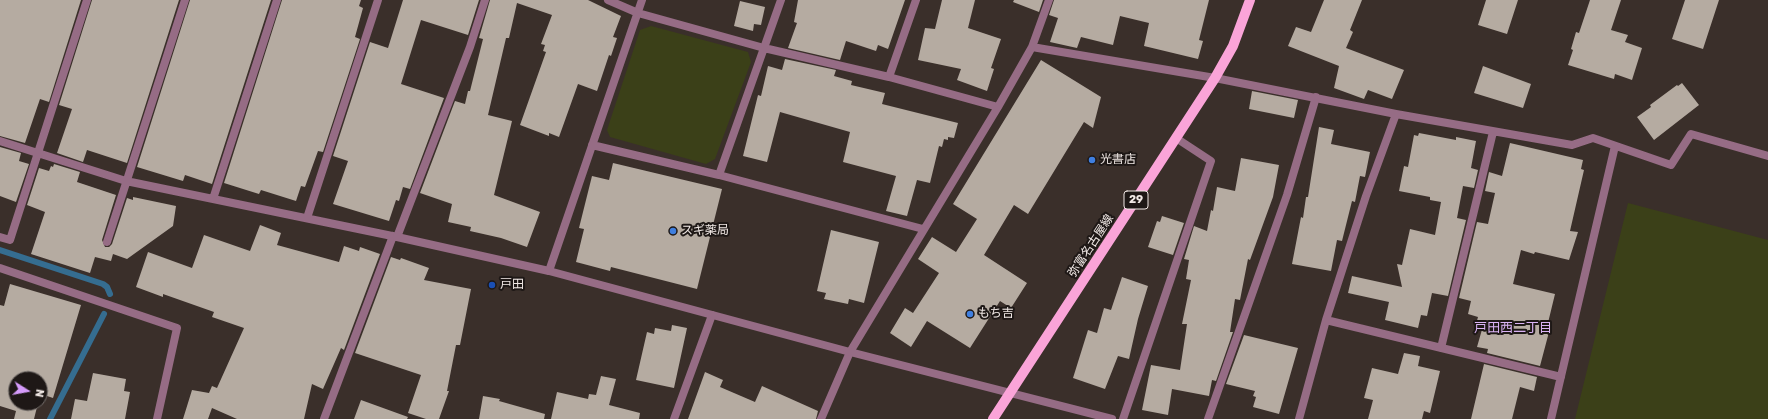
<!DOCTYPE html>
<html>
<head>
<meta charset="utf-8">
<style>
  body { margin:0 }
  #map { position:relative; width:1768px; height:419px; overflow:hidden; background:#3a2f2a; font-family:Rubik,sans-serif }
  canvas { display:block }
  .north { position:absolute; left:8px; top:371px; width:40px; height:40px; box-sizing:border-box; background:#1e1816; border:1px solid #726c69; border-radius:50%; rotate:101deg; font-size:11px; font-weight:700; line-height:16px; text-align:center; color:#f1e9e6 }
  .north::after { content:''; display:block; margin:auto; width:14px; height:18px; background:#d59bfa; clip-path:polygon(50% 0,100% 100%,50% 72%,0 100%) }
</style>
</head>
<body>
<div id="map">
<canvas width="1768" height="419"></canvas>
<div class="north">N</div>
</div>
<script>
const context = document.querySelector('canvas').getContext('2d');
context.lineJoin = 'round';
function fillPath(path, color) { context.fillStyle = color; context.fill(path, 'evenodd'); }
const toPath = rows => new Path2D(rows.map(r => 'M' + r).join(''));
function strokePath(path, color, width, dash) { context.strokeStyle = color; context.lineWidth = width; context.lineCap = dash ? 'butt' : 'round'; context.setLineDash(dash || []); context.stroke(path); }
function drawText(font, color, halo, rows, align = 'center') {
  context.font = font + ' Rubik,"Noto Sans JP",sans-serif'; context.lineWidth = 4; context.setLineDash([]); context.textBaseline = 'middle'; context.strokeStyle = halo; context.fillStyle = color; for (const [text, x, y, turn = 0] of rows) {
    context.save(); context.translate(x, y); context.rotate((+turn || 0) * Math.PI / 180); context.textAlign = isNaN(turn) ? turn : align; if (halo) context.strokeText(text, 0, 0); context.fillText(text, 0, 0); context.restore();
  }
}
const green = toPath([
  [651,26,748,52,751,62,715,159,706,164,610,137,607,130,640,30],
  [1628,203,1768,240,1768,419,1575,419]
]);
const stream = toPath([
  [0,250,103,284,107,287,110,294],
  [50,419,104,314]
]);
const building = toPath([
  [0,0,81,0,49,102,40,99,25,143,0,136],
  [92,0,179,0,127,163,87,150,83,162,57,153,72,109,59,105],
  [190,0,271,0,212,184,185,175,183,181,137,167],
  [282,0,361,0,359,6,363,8,355,37,360,39,323,152,318,151,305,187,301,186,296,201,261,190,259,194,224,183],
  [403,0,479,0,468,35,421,20,401,84,444,98,410,189,403,187,399,201,396,200,389,221,333,204,348,161,333,156,370,42,388,48],
  [490,0,588,0,621,16,613,37,617,38,611,56,609,55,597,91,578,84,559,137,549,133,549,136,520,125,546,52,543,51,545,45,541,44,552,15,517,3,509,38,506,38,488,115,512,121,494,195,540,212,527,247,501,238,470,231,471,227,448,222,452,204,420,193,455,101,465,104,468,91,470,91,483,39,479,38],
  [798,0,905,0,888,49,878,45,876,51,846,41,840,60,788,48,797,23,794,22],
  [942,0,975,0,968,28,1001,39,991,68,994,69,987,91,957,80,961,69,918,60,925,28,935,29],
  [1014,0,1043,0,1039,12,1013,2],
  [1054,0,1209,0,1199,40,1203,41,1198,59,1144,46,1149,23,1120,16,1113,45,1081,37,1077,48,1050,42,1058,18,1049,15],
  [1324,0,1362,0,1350,30,1353,32,1346,48,1404,70,1392,99,1368,90,1364,99,1334,88,1339,66,1288,46,1296,27,1311,32],
  [1486,0,1518,0,1507,34,1478,25],
  [1590,0,1621,0,1611,30,1628,35,1625,42,1642,48,1632,80,1615,74,1614,79,1568,65,1573,50,1571,49,1576,32,1579,33],
  [1685,0,1719,0,1703,49,1672,39],
  [740,1,765,7,761,25,754,24,753,31,734,26],
  [785,59,836,70,834,76,852,81,851,85,885,93,882,104,958,123,954,138,948,137,948,140,944,139,942,147,939,146,930,183,917,180,907,216,886,211,896,176,843,162,850,132,780,112,767,162,743,156,758,95,761,96,768,66,782,70],
  [1041,60,1101,97,1093,128,1084,122,1028,214,1014,205,984,255,1027,283,1011,308,1000,301,970,348,927,321,911,347,890,333,905,308,913,313,939,273,918,259,932,237,956,252,977,219,953,204],
  [1483,66,1531,84,1523,108,1474,93],
  [1682,83,1699,105,1654,140,1637,117,1651,107,1650,105,1677,85,1678,86],
  [1252,91,1298,100,1294,118,1249,109],
  [1319,127,1334,130,1331,144,1370,152,1365,177,1360,176,1355,202,1352,201,1342,241,1337,240,1331,271,1292,264,1301,217,1303,218,1306,197,1308,197],
  [1419,133,1456,140,1456,137,1476,141,1471,168,1478,170,1474,188,1463,186,1457,218,1466,220,1448,296,1432,293,1427,316,1421,315,1418,328,1385,320,1389,302,1348,293,1352,276,1402,287,1397,264,1402,265,1410,229,1435,235,1441,202,1430,200,1430,197,1399,191,1404,166,1408,167,1414,135,1418,136],
  [1510,143,1583,160,1581,169,1584,170,1570,231,1578,232,1569,260,1535,252,1534,254,1521,250,1513,284,1555,294,1546,331,1549,332,1540,366,1487,353,1488,349,1477,347,1483,326,1476,324,1478,317,1468,314,1471,301,1459,298,1477,222,1488,224,1495,193,1485,191,1489,172,1502,176],
  [0,147,21,153,19,161,29,164,16,202,0,196],
  [1241,158,1279,165,1273,197,1250,260,1248,259,1240,300,1235,299,1230,332,1233,332,1216,381,1212,380,1209,396,1172,389,1168,415,1142,410,1151,365,1180,370,1187,324,1182,324,1191,280,1186,279,1189,260,1184,259,1194,226,1207,231,1211,210,1213,211,1217,187,1235,191],
  [613,163,722,189,697,289,611,267,610,271,576,262,584,229,579,228,592,176,609,180],
  [54,164,80,172,77,182,116,195,102,240,105,247,109,247,112,244,127,198,133,200,133,197,176,206,173,226,127,259,113,254,111,261,95,257,90,273,31,254,45,212,27,205,39,168,49,171,51,166,53,167],
  [1162,216,1184,223,1173,255,1148,247,1157,221,1160,222],
  [260,225,281,233,277,245,339,262,344,246,359,251,360,247,380,254,344,350,341,348,323,389,312,384,304,419,237,419,212,408,208,419,183,419,192,390,209,393,212,386,217,388,244,328,212,317,214,312,163,294,163,297,136,287,148,252,192,268,204,235,250,251],
  [831,230,879,242,864,303,849,299,848,304,824,299,826,293,817,291],
  [391,257,400,260,401,258,429,268,424,280,471,289,460,345,456,345,447,391,449,391,439,419,426,419,408,413,421,375,355,353],
  [1122,277,1148,286,1138,319,1129,359,1118,356,1105,389,1073,378,1088,330,1097,333,1104,308,1111,310],
  [10,284,81,305,53,398,41,394,40,398,40,379,16,379,16,403,38,403,34,419,14,419,16,411,0,406,0,305,4,306],
  [672,325,687,328,674,388,636,380,647,332,654,334,655,328,671,331],
  [1244,335,1298,348,1279,414,1253,407,1256,397,1253,396,1255,391,1226,384],
  [1404,353,1420,356,1418,366,1440,371,1430,413,1424,411,1422,419,1368,419,1373,400,1364,398,1372,368,1398,374],
  [1484,364,1537,377,1534,391,1520,387,1512,419,1471,419],
  [705,372,723,380,720,387,755,402,762,386,818,411,816,419,688,419],
  [93,373,126,379,124,391,130,392,125,419,71,419,75,399,87,401],
  [601,376,616,379,609,405,640,413,639,419,551,419,557,392,588,399,589,394,596,395],
  [483,396,500,399,499,401,545,414,544,419,479,419],
  [361,400,408,417,407,419,354,419]
]);
const minor = toPath([
  [608,0,638,13,764,48,889,77,998,107],
  [1032,47,1215,78,1396,114,1572,145,1593,138,1671,165,1691,134,1768,156],
  [889,77,916,0],
  [0,141,126,181,397,237,470,47,485,0],
  [592,145,719,175,923,229],
  [719,175,781,0],
  [213,199,277,0],
  [307,218,378,0],
  [0,237,10,240,87,0],
  [107,242,185,0],
  [0,268,177,328,157,419],
  [549,271,642,0],
  [1326,320,1561,377],
  [1441,348,1493,132],
  [324,419,393,236],
  [674,419,712,315],
  [821,419,850,352,998,107,1032,47,1049,0],
  [1123,419,1211,161,1176,138],
  [1208,419,1287,195,1316,97],
  [1299,419,1326,320,1366,196,1396,114],
  [1551,419,1615,146]
]);
const tertiary = toPath([
  [397,237,549,271,850,352,1112,419]
]);
const primary = toPath([
  [993,419,1215,78,1233,46,1250,0]
]);
const markers = [
  [1092,160,4,"#3f7fe0"],
  [673,231,4,"#3f7fe0"],
  [492,285,4,"#1a4fb4"],
  [970,314,4,"#3f7fe0"]
];
const shields = [
  [1136,200,24]
];
const shieldNames = [
  ["29",1136,200]
];
const poiNames = [
  ["光書店",1100,160],
  ["スギ薬局",681,231],
  ["戸田",500,285],
  ["もち吉",978,314]
];
const streetNames = [
  ["弥富名古屋線",1091,246,-57]
];
const neighbourhoodNames = [
  ["戸田西二丁目",1513,328]
];
fillPath(green, '#3b4018');
strokePath(stream, '#356d90', 6);
fillPath(building, '#b5aba1');
strokePath(minor, '#966c85', 8);
strokePath(tertiary, '#966c85', 8);
strokePath(primary, '#faa4d8', 10);
for (const [x, y, r, color] of markers) { const dot = new Path2D(); dot.arc(x, y, r, 0, 2 * Math.PI); context.fillStyle = color; context.fill(dot); strokePath(dot, '#1e1816', 1.5); }
for (const [x, y, w] of shields) { const box = new Path2D(); box.roundRect(x - w / 2, y - 9, w, 18, 3); context.fillStyle = '#1e1816'; context.fill(box); strokePath(box, '#f1e9e6', 1); }
drawText('bold 11px', '#f1e9e6', null, shieldNames);
drawText('12px', '#f1e9e6', '#1e1816', poiNames, 'left');
drawText('12px', '#f1e9e6', '#1e1816', streetNames);
drawText('13px', '#dab3f5', '#1e1816', neighbourhoodNames);
</script>
</body>
</html>
